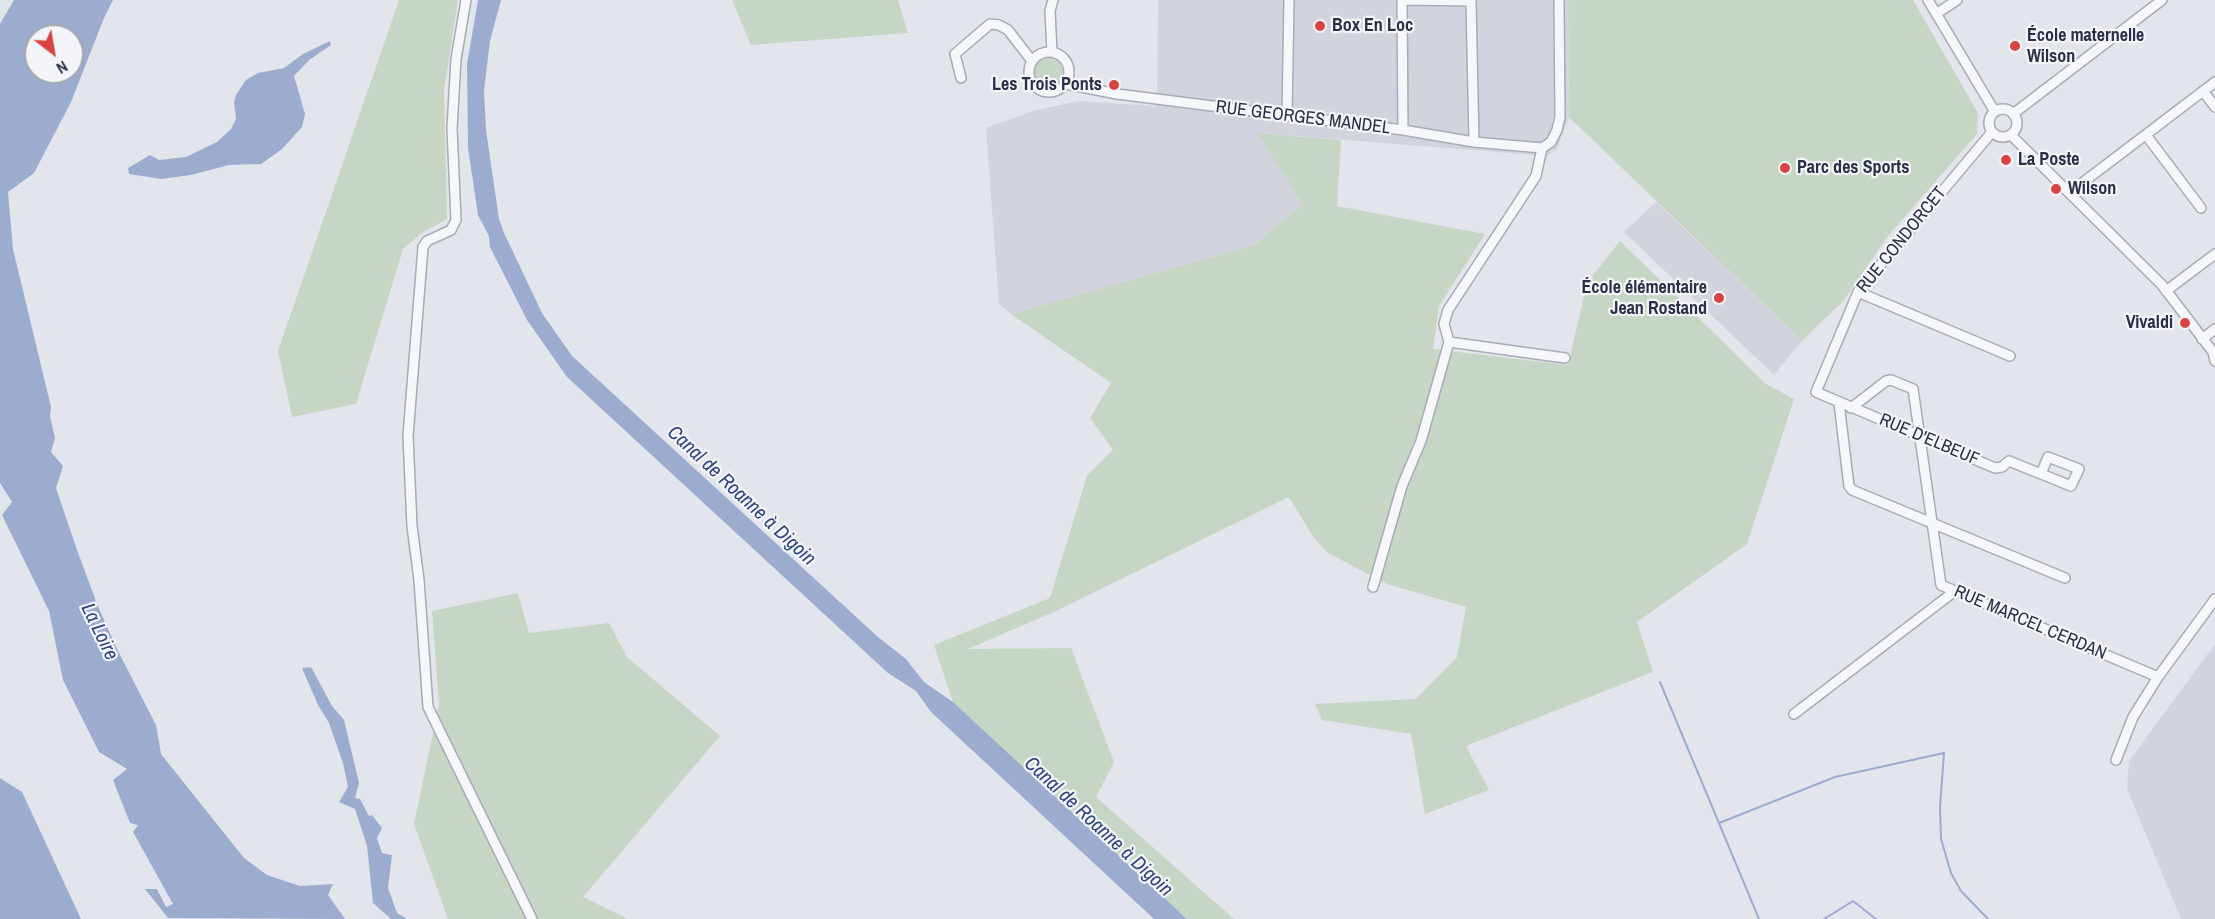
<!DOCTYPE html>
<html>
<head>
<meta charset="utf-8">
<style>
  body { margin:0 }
  #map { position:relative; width:2215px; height:919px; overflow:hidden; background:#e3e5ec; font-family:"Archivo Narrow",sans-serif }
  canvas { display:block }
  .north { position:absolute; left:24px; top:24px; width:60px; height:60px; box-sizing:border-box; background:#f3f5f9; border:2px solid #a2a6b1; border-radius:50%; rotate:149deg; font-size:16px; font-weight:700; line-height:24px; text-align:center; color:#292f46 }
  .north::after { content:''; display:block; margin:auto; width:21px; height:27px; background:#d84441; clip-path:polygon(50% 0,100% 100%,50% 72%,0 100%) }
</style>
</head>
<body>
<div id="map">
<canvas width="2215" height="919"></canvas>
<div class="north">N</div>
</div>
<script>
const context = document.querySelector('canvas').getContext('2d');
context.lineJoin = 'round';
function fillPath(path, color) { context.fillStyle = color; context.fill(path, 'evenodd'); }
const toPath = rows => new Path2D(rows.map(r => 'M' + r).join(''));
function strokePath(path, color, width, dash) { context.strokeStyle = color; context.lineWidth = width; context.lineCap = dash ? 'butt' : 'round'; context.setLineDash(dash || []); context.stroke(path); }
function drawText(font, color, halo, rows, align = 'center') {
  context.font = font + ' "Archivo Narrow",sans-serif'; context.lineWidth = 4.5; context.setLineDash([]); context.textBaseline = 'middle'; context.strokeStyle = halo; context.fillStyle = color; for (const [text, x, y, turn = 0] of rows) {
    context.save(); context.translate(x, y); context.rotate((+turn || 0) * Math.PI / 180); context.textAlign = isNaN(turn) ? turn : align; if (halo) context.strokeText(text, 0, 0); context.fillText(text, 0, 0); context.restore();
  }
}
const built = toPath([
  [1158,0,1568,0,1569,117,1557,149,1547,156,1259,133,1302,204,1254,245,1011,314,999,304,986,128,1033,111,1078,101,1157,106],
  [1656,202,1802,341,1774,375,1624,232],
  [2215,644,2215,919,2181,919,2127,789,2129,761]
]);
const green = toPath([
  [399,0,458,0,444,90,447,219,422,233,403,249,356,404,292,417,278,351],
  [732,0,898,0,908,33,751,45],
  [1568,0,1913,0,1978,113,1977,134,1888,236,1844,300,1802,341,1569,117],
  '1034 73a15 15 0 1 1 30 0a15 15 0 1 1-30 0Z',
  [1258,133,1341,140,1337,206,1485,234,1439,306,1433,349,1568,365,1587,283,1620,241,1766,384,1794,399,1747,544,1637,622,1653,672,1466,746,1489,790,1425,814,1411,734,1322,720,1315,704,1416,699,1457,657,1466,607,1387,584,1328,553,1314,538,1289,497,1056,611,968,649,1071,648,1114,762,1096,797,1234,919,1187,919,953,702,934,645,1050,598,1087,476,1113,450,1090,418,1111,383,1011,314,1254,245,1302,204],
  [518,593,529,633,609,623,627,657,720,736,583,897,628,919,448,919,414,824,439,704,432,611]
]);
const water = toPath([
  [14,0,113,0,104,18,71,102,34,173,8,192,13,249,51,407,50,416,55,438,51,452,63,466,56,488,76,547,97,604,117,649,156,725,161,754,244,858,267,875,300,886,333,884,328,895,345,919,168,918,145,889,157,889,166,907,173,904,133,832,138,825,130,823,113,780,127,769,99,752,63,680,49,611,2,515,12,502,0,483,0,24],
  [36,36,72,36,72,72,36,72],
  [478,0,501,0,490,41,484,90,486,130,499,219,504,233,542,313,572,356,878,637,906,659,924,682,953,702,1187,919,1154,919,931,712,916,691,888,673,567,377,527,320,490,247,489,236,478,215,468,148,467,64],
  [330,41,331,45,309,60,294,76,305,114,302,127,282,149,261,164,229,165,191,175,161,179,129,174,128,168,150,155,159,160,186,157,217,142,231,129,236,119,234,102,236,95,246,80,258,73,284,68,303,54],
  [311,667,332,706,344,720,359,783,355,798,360,799,369,816,372,815,382,828,377,838,382,853,392,855,388,888,397,913,407,919,391,919,373,903,367,846,355,809,339,802,348,787,343,763,329,723,318,705,302,668],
  [0,778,22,792,81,919,0,919]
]);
const stream = toPath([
  [1660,682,1759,919],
  [1719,823,1835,777,1944,753,1940,807,1941,839,1951,873,1961,891,1988,919],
  [1824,919,1853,901,1876,919]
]);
const street = toPath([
  [466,0,456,59,452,128,456,220,451,230,427,241,423,247,408,436,412,526,419,580,428,707,532,919],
  [1402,0,1471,1,1474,142],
  [1402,0,1403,130],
  [1928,0,1995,112],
  [1936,14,1957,0],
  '1029 72a20 20 0 1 1 40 0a20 20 0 1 1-40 0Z',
  [1052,52,1050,11,1053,0],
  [961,78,955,54,990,24,999,25,1008,30,1032,61],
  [1066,84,1117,94,1403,130,1474,142,1542,148],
  [2203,91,2215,107],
  '1989 123a14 14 0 1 1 28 0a14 14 0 1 1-28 0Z',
  [2013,114,2162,0],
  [1287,116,1289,0],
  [1992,132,1858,292,1816,392,1995,468,2002,467,2009,461,2071,486,2079,469,2048,457,2041,474],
  [2011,135,2162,285,2213,352,2215,361],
  [2146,135,2201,208],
  [1542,148,1551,142,1557,130,1560,117,1559,0],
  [2069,193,2215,82],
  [2166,291,2215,254],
  [1858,292,2010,356],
  [2202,339,2215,329],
  [1449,342,1565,358],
  [1839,403,1849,486,1852,490,2065,578],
  [1851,408,1886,381,1891,380,1913,389,1941,585,2158,677],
  [1373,587,1402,486,1421,441,1449,342,1444,324,1448,310,1536,176,1542,148],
  [1794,714,1955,591],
  [2116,760,2133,717,2158,677,2215,599]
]);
const markers = [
  [1320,26,6,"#d84441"],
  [2015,46,6,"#d84441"],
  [1114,85,6,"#d84441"],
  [2006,160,6,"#d84441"],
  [1785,168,6,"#d84441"],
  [2056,189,6,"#d84441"],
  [1719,298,6,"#d84441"],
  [2185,323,6,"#d84441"]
];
const poiNames = [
  ["Box En Loc",1332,26],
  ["École maternelle",2027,36],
  ["Wilson",2027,57],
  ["Les Trois Ponts",1102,85,"right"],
  ["La Poste",2018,160],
  ["Parc des Sports",1797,168],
  ["Wilson",2068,189],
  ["École élémentaire",1707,288,"right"],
  ["Jean Rostand",1707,309,"right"],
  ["Vivaldi",2173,323,"right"]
];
const streetNames = [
  ["RUE GEORGES MANDEL",1303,118,7],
  ["RUE CONDORCET",1902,240,-51],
  ["RUE D'ELBEUF",1929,440,23],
  ["RUE MARCEL CERDAN",2030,623,23]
];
const waterNames = [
  ["Canal de Roanne à Digoin",741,496,43],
  ["La Loire",99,632,64],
  ["Canal de Roanne à Digoin",1098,827,43]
];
fillPath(built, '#d1d4de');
fillPath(green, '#c5d7c4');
fillPath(water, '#9cacce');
strokePath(stream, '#9cacce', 2);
strokePath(street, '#a7abb7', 12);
strokePath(street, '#f6f7fa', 9);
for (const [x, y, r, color] of markers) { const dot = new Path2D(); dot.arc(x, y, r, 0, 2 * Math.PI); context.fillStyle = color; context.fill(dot); strokePath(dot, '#f3f5f9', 2); }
drawText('bold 18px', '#292f46', '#f3f5f9', poiNames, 'left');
drawText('18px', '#292f46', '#f3f5f9', streetNames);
drawText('italic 20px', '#30457d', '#f3f5f9', waterNames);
</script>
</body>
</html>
